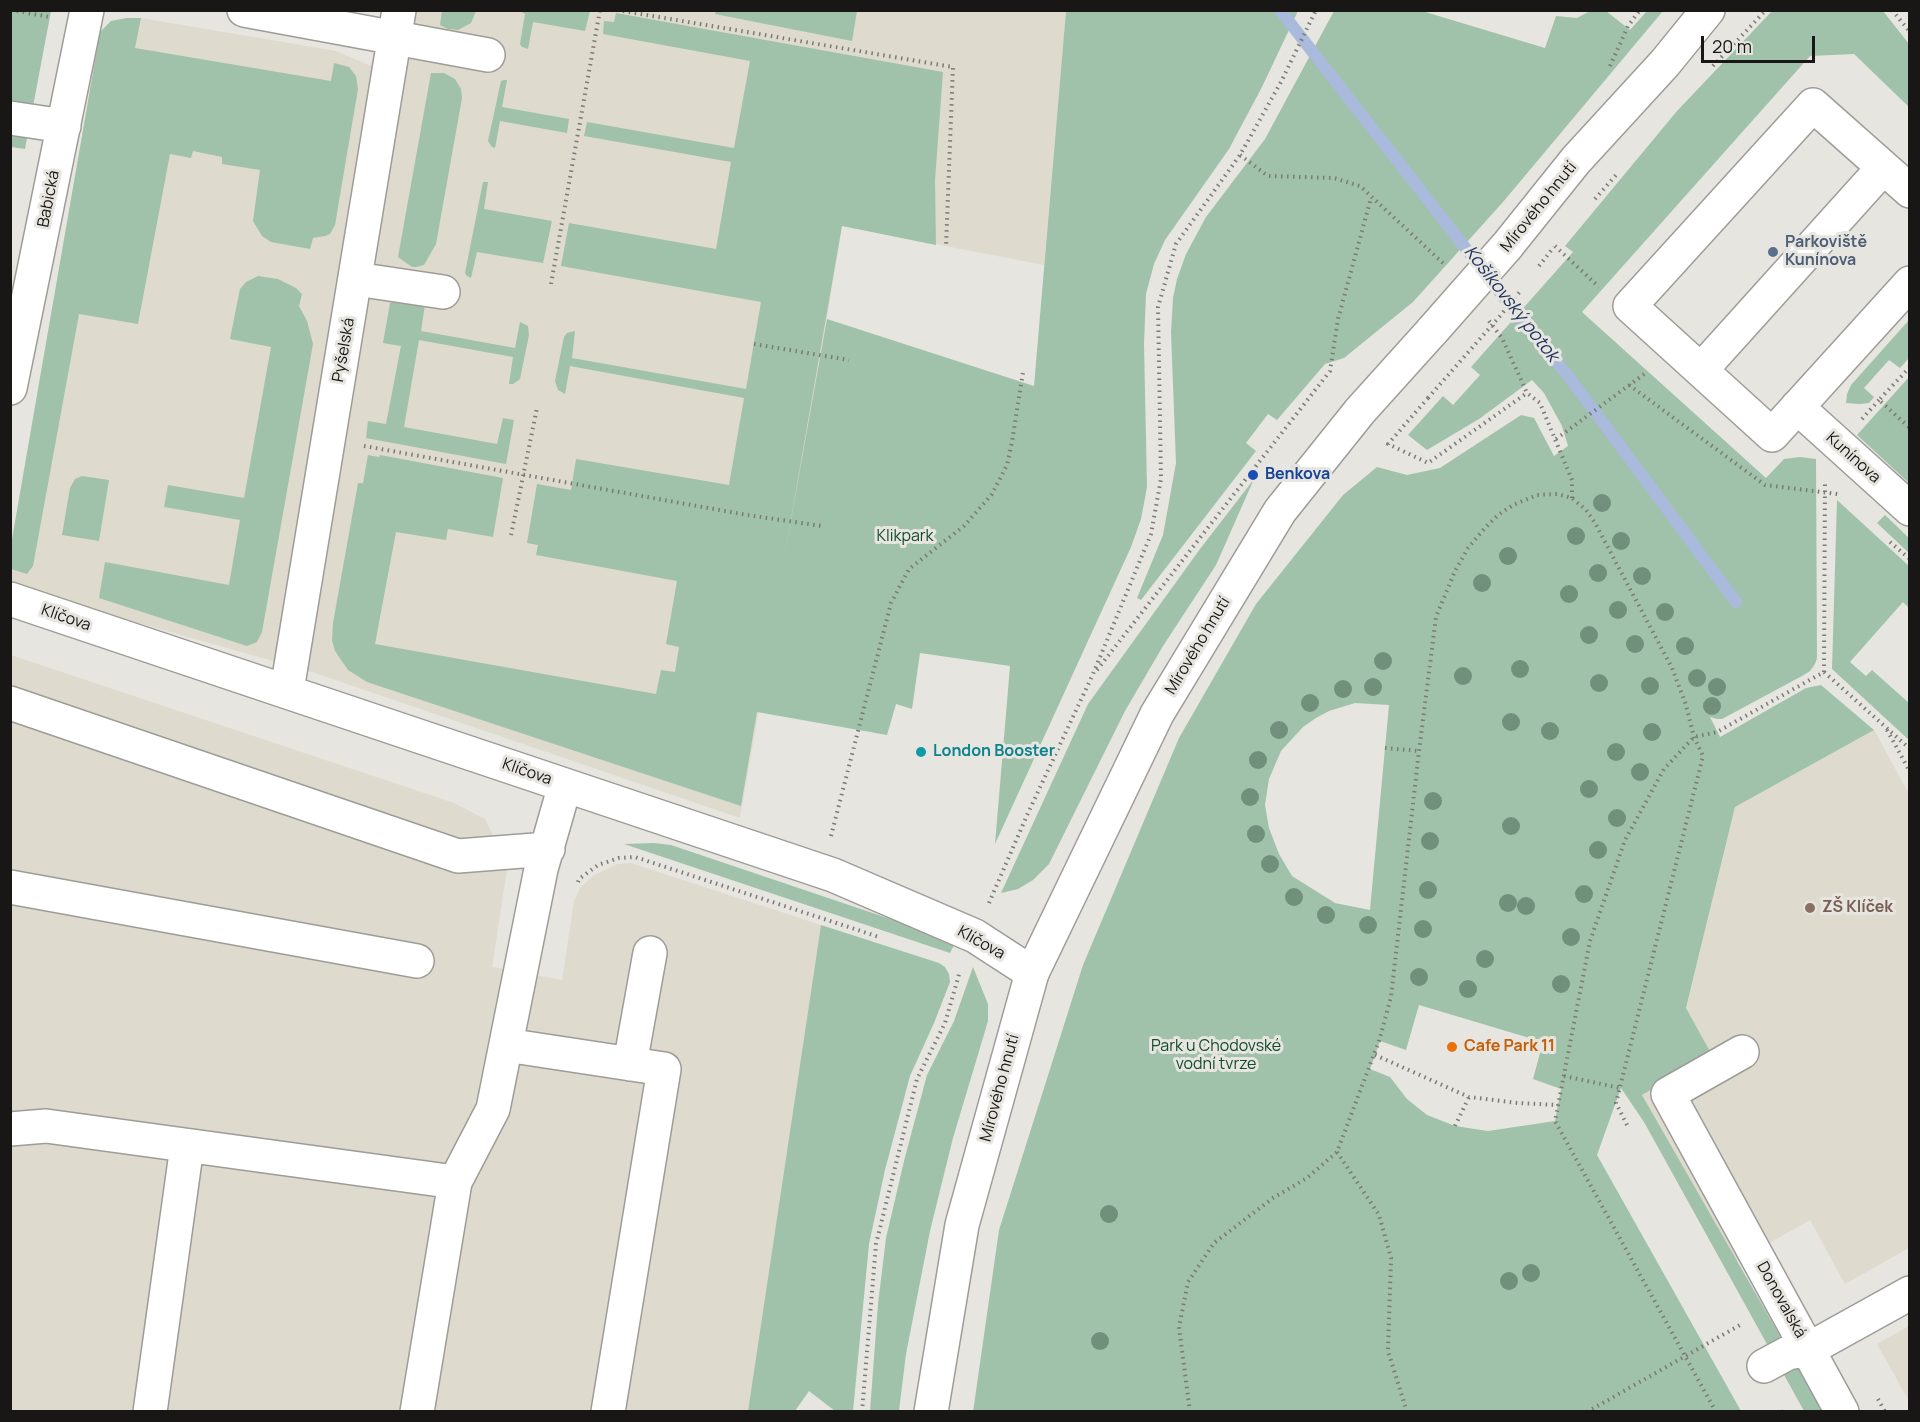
<!DOCTYPE html>
<html>
<head>
<meta charset="utf-8">
<style>
  body { margin:0 }
  #map { position:relative; width:1920px; height:1422px; overflow:hidden; background:#e7e5df; font-family:Manrope,sans-serif }
  canvas { display:block }
  .frame { position:absolute; inset:0; border:12px solid #181715; pointer-events:none }
  .scale { position:absolute; left:1701px; top:36px; width:114px; height:27px; box-sizing:border-box; border:3px solid #181715; border-top:0; padding-left:8px; font-size:18px; line-height:21px; white-space:nowrap; color:#181715; -webkit-text-stroke:4px #e7e5df; paint-order:stroke }
</style>
</head>
<body>
<div id="map">
<canvas width="1920" height="1422"></canvas>
<div class="frame"></div>
<div class="scale">20 m</div>
</div>
<script>
const context = document.querySelector('canvas').getContext('2d');
context.lineJoin = 'round';
function fillPath(path, color) { context.fillStyle = color; context.fill(path, 'evenodd'); }
const toPath = rows => new Path2D(rows.map(r => 'M' + r).join(''));
function strokePath(path, color, width, dash) { context.strokeStyle = color; context.lineWidth = width; context.lineCap = dash ? 'butt' : 'round'; context.setLineDash(dash || []); context.stroke(path); }
function drawText(font, color, halo, rows, align = 'center') {
  context.font = font + ' Manrope,sans-serif'; context.lineWidth = 6; context.setLineDash([]); context.textBaseline = 'middle'; context.strokeStyle = halo; context.fillStyle = color; for (const [text, x, y, turn = 0] of rows) {
    context.save(); context.translate(x, y); context.rotate((+turn || 0) * Math.PI / 180); context.textAlign = isNaN(turn) ? turn : align; if (halo) context.strokeText(text, 0, 0); context.fillText(text, 0, 0); context.restore();
  }
}
const built = toPath([
  [383,11,1066,11,1044,265,842,226,821,355,740,818,312,672,75,605,11,583,11,545,100,32,111,21,127,18,141,18,336,51,371,66],
  [11,655,454,803,485,819,501,852,507,870,492,967,562,980,574,901,580,888,594,875,618,864,631,863,821,925,748,1411,11,1412],
  [1874,730,1909,794,1909,1248,1845,1284,1810,1220,1736,1262,1642,1095,1712,1055,1686,1009,1735,807],
  [1909,1326,1909,1401,1877,1344]
]);
const green = toPath([
  [716,10,857,10,857,11,852,41,715,14],
  [10,11,51,11,25,149,11,147],
  [442,11,442,10,476,11,471,23,458,30,448,29,440,25],
  [520,11,590,11,585,31,533,22,528,49,522,47,520,44,525,14],
  [1066,11,1298,11,1262,87,1229,149,1165,240,1154,264,1146,294,1144,344,1147,487,1141,519,1131,547,995,844,1010,666,920,653,912,709,896,704,887,735,757,712,741,806,367,682,348,670,335,651,332,640,333,623,358,483,363,483,368,455,379,457,380,455,503,478,493,537,448,529,446,540,396,532,375,644,656,694,661,670,675,672,679,647,666,644,677,581,536,555,538,545,527,543,537,484,571,490,576,459,729,485,744,398,570,366,565,394,558,390,555,381,564,337,567,333,575,331,572,358,746,389,761,302,561,266,569,223,716,249,731,162,584,136,587,122,734,148,750,61,603,34,604,21,614,22,616,13,943,72,935,180,936,245,842,226,784,559,827,319,1034,386],
  [1334,11,1422,11,1545,48,1556,16,1577,18,1590,11,1606,11,1630,30,1647,11,1663,11,1503,202,1413,302,1344,358,1325,364,1277,420,1268,414,1246,443,1256,451,1141,600,1137,598,1163,535,1176,463,1171,332,1173,298,1177,279,1186,254,1206,217,1265,139],
  [1772,11,1883,11,1909,44,1909,107,1854,54,1810,56,1582,312,1766,478,1784,459,1800,457,1816,459,1817,658,1815,664,1810,671,1802,676,1722,719,1717,719,1710,717,1720,737,1806,688,1821,685,1874,730,1735,807,1686,1008,1712,1055,1642,1095,1823,1411,1804,1411,1644,1122,1621,1088,1597,1155,1741,1411,973,1412,999,1230,1083,965,1179,738,1256,604,1343,495,1377,467,1407,475,1440,468,1521,415,1534,418,1554,456,1568,446,1562,426,1544,393,1532,380,1479,419,1427,450,1408,435,1443,396,1453,405,1480,375,1471,367,1573,252,1565,246,1677,111],
  [1355,703,1389,705,1370,910,1335,903,1292,876,1279,854,1269,828,1265,805,1269,779,1281,751,1303,727,1316,718,1329,711],
  [1419,1005,1543,1042,1533,1079,1561,1089,1555,1121,1488,1131,1455,1126,1427,1115,1407,1099,1390,1077,1370,1069,1380,1041,1406,1050],
  [127,18,141,18,135,48,331,81,334,63,349,67,356,76,358,89,335,225,330,234,325,236,313,238,310,249,271,242,262,236,253,221,260,170,222,164,222,157,193,151,191,158,170,154,138,324,79,314,33,566,27,574,11,569,11,545,100,32,111,21],
  [431,73,444,73,455,79,461,89,462,98,436,244,424,265,416,267,412,267,398,257],
  [504,80,507,80,502,107,569,119,567,133,500,121,495,148,492,147,488,141,501,81],
  [483,182,488,182,484,209,552,221,543,263,477,252,471,278,467,276,465,273],
  [258,276,278,279,296,288,302,294,299,306,307,321,313,344,262,632,257,642,247,646,99,598,105,562,229,585,240,520,164,507,168,485,244,498,271,347,230,339,240,289,246,282],
  [401,301,425,304,421,331,515,348,520,322,528,326,529,335,520,379,513,384,509,384,513,357,419,340,404,427,497,444,503,418,514,420,506,464,366,438,368,421,386,424,401,346,383,343,390,303],
  [1909,320,1909,358,1900,368,1889,360,1864,388,1874,397,1869,403,1860,404,1846,403,1847,394,1851,385],
  [1909,377,1909,483,1857,435],
  [82,476,109,480,99,541,62,535,70,488,75,479],
  [1254,479,1216,565,1163,646,1125,711,1049,864,1033,880,1018,889,1001,893,1088,704,1200,549],
  [1837,500,1909,566,1909,608,1903,602,1850,662,1866,676,1872,670,1909,703,1909,740,1832,669],
  [1885,515,1909,538,1909,553,1877,523],
  [654,843,671,845,932,933,954,945,950,953,624,844],
  [821,925,939,963,945,967,949,974,950,982,934,1023,910,1076,885,1170,869,1244,853,1411,835,1411,809,1391,795,1411,748,1411],
  [973,967,988,1004,988,1021,953,1138,930,1231,906,1354,899,1411,870,1411,878,1304,886,1238,905,1157,927,1075,954,1021]
]);
const stream = toPath([
  [1280,10,1527,327,1569,377,1736,602]
]);
const path = toPath([
  [11,10,50,17],
  [617,10,953,67,946,247],
  [1892,10,1910,32],
  [1610,66,1628,26,1640,10],
  [1713,66,1766,10],
  [1240,155,1268,176,1334,178,1360,186,1443,263],
  [1595,199,1616,175],
  [1555,246,1599,287],
  [551,284,600,10],
  [1489,321,1502,338,1527,393,1540,403,1572,480,1572,498],
  [754,344,849,360],
  [1910,367,1879,400,1910,428],
  [1629,385,1765,485,1838,494],
  [1428,398,1388,444,1428,463,1527,393],
  [1862,419,1879,400],
  [1556,439,1647,372],
  [364,446,747,515,822,526],
  [511,535,537,408],
  [1890,542,1910,559],
  [1097,670,1330,371,1338,319,1371,198],
  [1824,672,1825,480],
  [1887,730,1910,772],
  [1385,748,1419,751],
  [831,836,891,603,909,569,964,526,992,494,1007,465,1012,442,1023,372],
  [578,882,579,879,598,865,619,858,635,857,879,937],
  [989,903,1028,813,1093,674,1151,534,1161,479,1158,307,1176,244,1240,155,1281,82,1316,10],
  [1375,1055,1469,1097,1518,1103,1558,1105],
  [1564,1076,1620,1088],
  [1455,1126,1469,1097],
  [1337,1152,1379,1215,1391,1258,1388,1351,1407,1412],
  [1878,1399,1885,1412],
  [862,1412,876,1244,917,1079,945,1023,960,971],
  [1190,1412,1179,1327,1188,1282,1214,1243,1273,1198,1307,1178,1337,1152,1379,1041,1391,997,1419,751,1436,617,1455,571,1468,548,1484,529,1498,515,1513,505,1537,495,1557,494,1572,498,1586,510,1595,523,1672,668,1686,705,1694,737,1703,756,1616,1103,1628,1127],
  [1587,1412,1740,1325],
  [1716,1412,1555,1121,1590,941,1625,840,1664,769,1694,737,1717,732,1824,672,1910,749],
  [1782,1412,1787,1409]
]);
const minor = toPath([
  [244,10,488,55],
  [10,118,64,126],
  [1910,191,1813,105,1630,306,1772,435,1910,283],
  [356,279,443,292],
  [1701,370,1883,168],
  [10,388,87,10],
  [1797,407,1910,509],
  [10,599,833,875,975,936,1032,973],
  [287,690,399,10],
  [10,703,458,856,548,849],
  [10,887,417,961],
  [506,1045,664,1069,608,1412],
  [1742,1052,1668,1094,1842,1412],
  [630,1064,650,953],
  [10,1129,46,1126,455,1182,417,1412],
  [455,1182,493,1109,541,869,565,785],
  [1764,1366,1788,1353,1809,1349,1910,1293],
  [150,1412,187,1146]
]);
const major = toPath([
  [1507,246,1576,160,1665,63,1708,10],
  [931,1412,962,1225,1032,973,1157,714,1280,511,1360,411,1433,330]
]);
const pathBridge = toPath([
  [1539,266,1554,247],
  [1428,398,1500,316,1522,289]
]);
const majorBridge = toPath([
  [1433,330,1507,246]
]);
const trees = [
  [1602,503],
  [1576,536],
  [1621,541],
  [1508,556],
  [1598,573],
  [1642,576],
  [1482,583],
  [1569,594],
  [1618,610],
  [1665,612],
  [1589,635],
  [1635,644],
  [1685,646],
  [1383,661],
  [1520,669],
  [1463,676],
  [1697,678],
  [1599,683],
  [1650,686],
  [1373,687],
  [1717,687],
  [1343,689],
  [1310,703],
  [1712,706],
  [1511,722],
  [1279,730],
  [1550,731],
  [1652,732],
  [1616,752],
  [1258,760],
  [1640,772],
  [1589,789],
  [1250,797],
  [1433,801],
  [1617,818],
  [1511,826],
  [1256,834],
  [1430,841],
  [1598,850],
  [1270,864],
  [1428,890],
  [1584,894],
  [1294,897],
  [1508,903],
  [1526,906],
  [1326,915],
  [1368,925],
  [1423,929],
  [1571,937],
  [1485,959],
  [1419,977],
  [1561,984],
  [1468,989],
  [1109,1214],
  [1531,1273],
  [1509,1281],
  [1100,1341]
];
const markers = [
  [1773,252,6,"#5c6f8a"],
  [1253,475,6,"#1a4fb4"],
  [921,752,6,"#0f9aa8"],
  [1810,908,6,"#8d6e63"],
  [1452,1047,6,"#e8710a"]
];
const streetNames = [
  ["Babická",49,199,-79],
  ["Mírového hnutí",1539,207,-51],
  ["Pyšelská",344,350,-80],
  ["Kunínova",1853,458,42],
  ["Klíčova",66,618,19],
  ["Mírového hnutí",1198,646,-59],
  ["Klíčova",527,772,19],
  ["Klíčova",981,943,29],
  ["Mírového hnutí",1000,1088,-75],
  ["Donovalská",1781,1300,61]
];
const serviceNames = [
  ["Parkoviště",1785,243],
  ["Kunínova",1785,261]
];
const transitNames = [
  ["Benkova",1265,475]
];
const parkNames = [
  ["Klikpark",905,537],
  ["Park u Chodovské",1216,1047],
  ["vodní tvrze",1216,1065]
];
const cultureNames = [
  ["London Booster",933,752]
];
const educationNames = [
  ["ZŠ Klíček",1822,908]
];
const foodNames = [
  ["Cafe Park 11",1464,1047]
];
const waterNames = [
  ["Košíkovský potok",1511,304,52]
];
fillPath(built, '#dedacd');
fillPath(green, '#a0c2aa');
strokePath(stream, '#a9badc', 12);
strokePath(minor, '#9e9c97', 36);
strokePath(major, '#9e9c97', 36);
strokePath(path, '#7b7a76', 4, [1.5, 4.5]);
strokePath(minor, '#fff', 33);
strokePath(major, '#fff', 33);
strokePath(majorBridge, '#9e9c97', 36, []);
strokePath(pathBridge, '#7b7a76', 4, [1.5, 4.5]);
strokePath(majorBridge, '#fff', 33);
context.fillStyle = '#71907c';
for (const [x, y] of trees) { context.beginPath(); context.arc(x, y, 9, 0, 2 * Math.PI); context.fill(); }
for (const [x, y, r, color] of markers) { const dot = new Path2D(); dot.arc(x, y, r, 0, 2 * Math.PI); context.fillStyle = color; context.fill(dot); strokePath(dot, '#e7e5df', 2); }
drawText('16px', '#181715', '#e7e5df', streetNames);
drawText('bold 16px', '#4e5e75', '#e7e5df', serviceNames, 'left');
drawText('bold 16px', '#164399', '#e7e5df', transitNames, 'left');
drawText('16px', '#104b2b', '#e7e5df', parkNames);
drawText('bold 16px', '#0d838f', '#e7e5df', cultureNames, 'left');
drawText('bold 16px', '#785e54', '#e7e5df', educationNames, 'left');
drawText('bold 16px', '#c56008', '#e7e5df', foodNames, 'left');
drawText('italic 18px', '#1f325e', '#e7e5df', waterNames);
</script>
</body>
</html>
